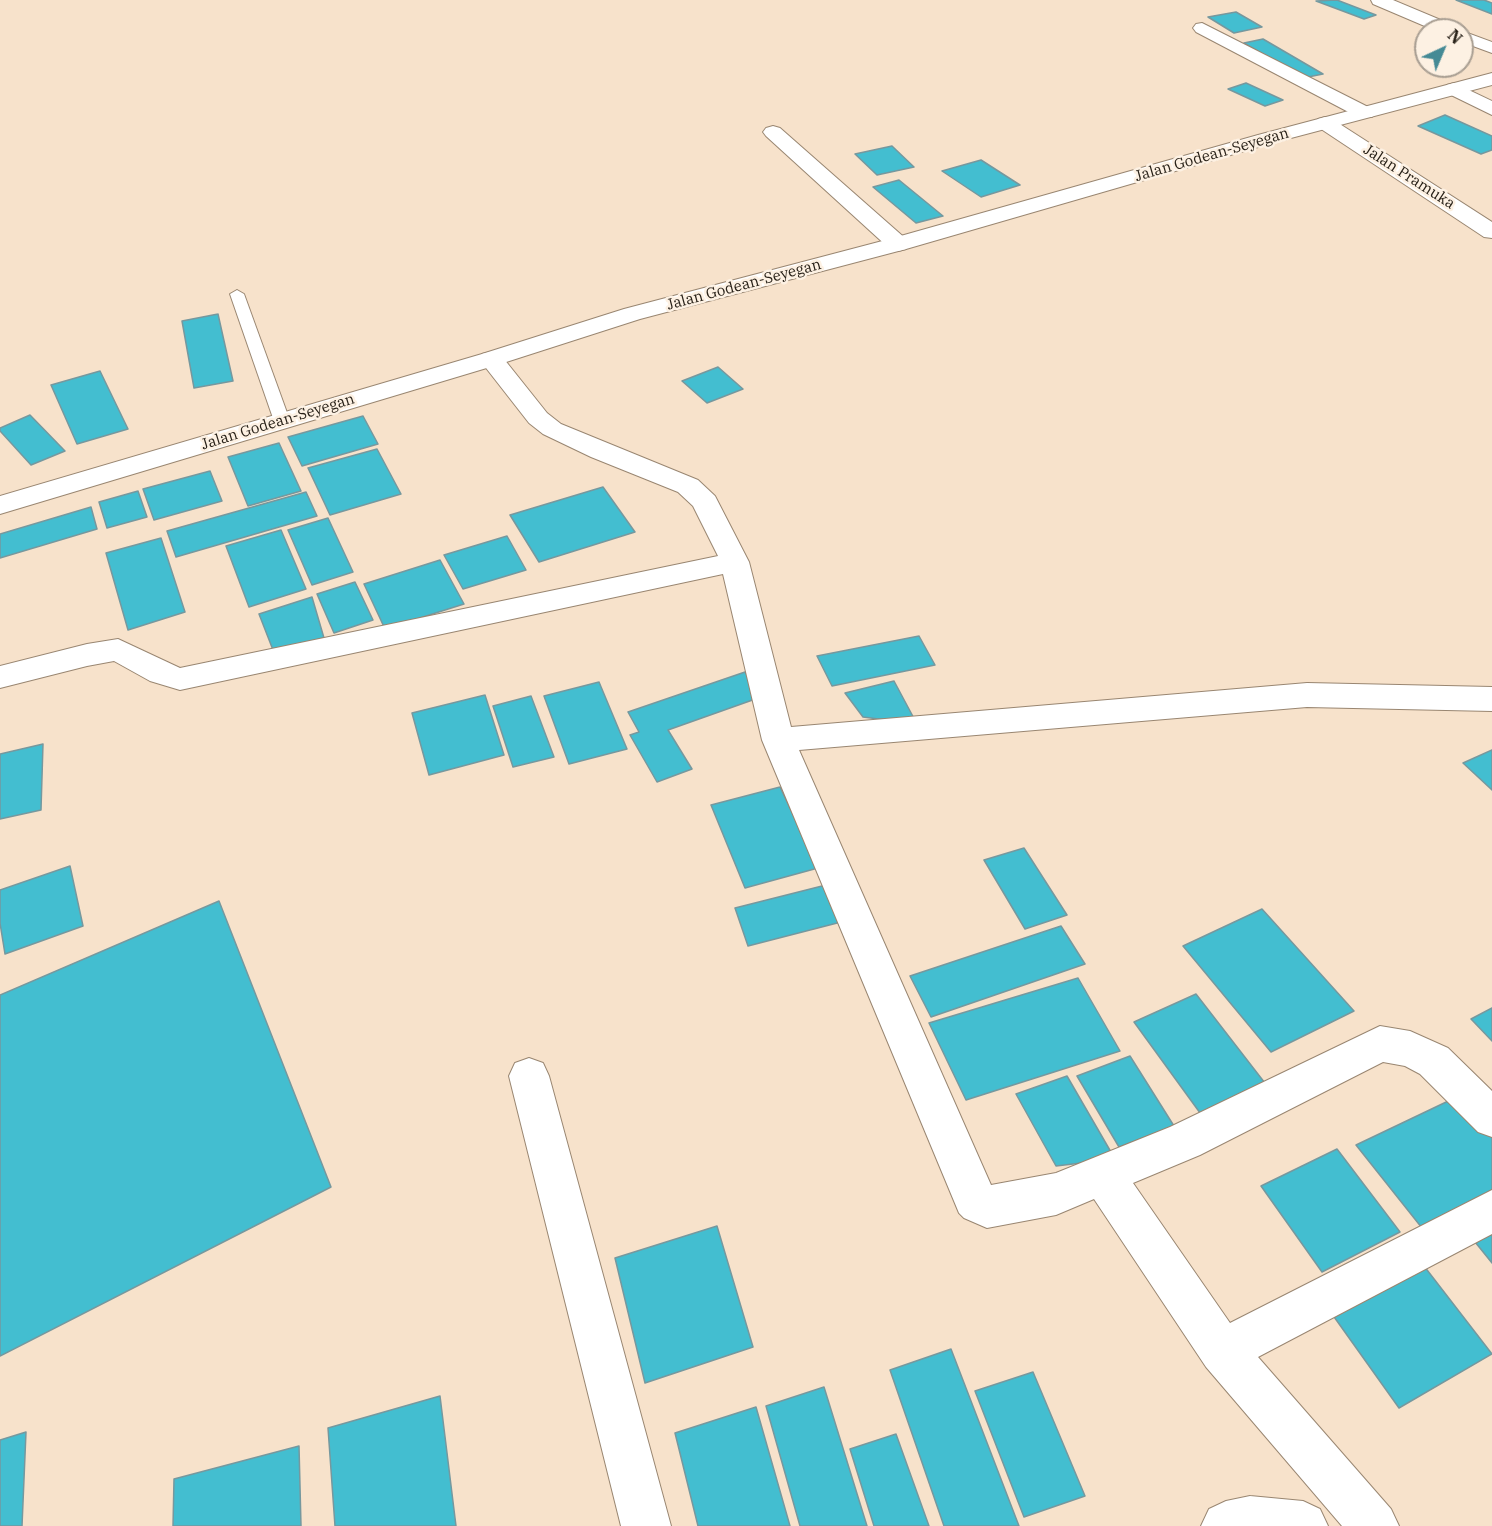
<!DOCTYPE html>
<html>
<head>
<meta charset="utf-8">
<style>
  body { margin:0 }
  #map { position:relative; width:1492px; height:1526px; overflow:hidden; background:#f7e2cb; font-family:"IBM Plex Serif",serif }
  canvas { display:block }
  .north { position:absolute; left:1414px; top:18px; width:60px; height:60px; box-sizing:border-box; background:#fdf1e3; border:2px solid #a89e92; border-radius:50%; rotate:44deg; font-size:16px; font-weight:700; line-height:24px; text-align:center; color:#282118 }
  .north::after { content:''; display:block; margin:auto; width:21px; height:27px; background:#458a95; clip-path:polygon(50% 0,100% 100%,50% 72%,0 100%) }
</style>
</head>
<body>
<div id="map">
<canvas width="1492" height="1526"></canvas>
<div class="north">N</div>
</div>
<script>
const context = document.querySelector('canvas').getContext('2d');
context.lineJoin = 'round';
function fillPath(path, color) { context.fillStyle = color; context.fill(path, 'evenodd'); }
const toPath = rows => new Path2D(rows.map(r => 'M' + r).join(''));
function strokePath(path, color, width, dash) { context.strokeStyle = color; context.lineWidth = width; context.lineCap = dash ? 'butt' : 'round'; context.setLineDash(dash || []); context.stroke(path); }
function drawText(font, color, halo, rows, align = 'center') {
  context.font = font + ' "IBM Plex Serif",serif'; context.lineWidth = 5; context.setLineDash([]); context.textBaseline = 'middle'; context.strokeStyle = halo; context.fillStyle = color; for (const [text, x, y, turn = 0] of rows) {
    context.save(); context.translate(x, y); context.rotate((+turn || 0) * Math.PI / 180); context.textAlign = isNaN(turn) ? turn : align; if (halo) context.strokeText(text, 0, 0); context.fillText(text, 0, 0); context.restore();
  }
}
const building = toPath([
  [1337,0,1376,15,1364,19,1316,1,1337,0],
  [1456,0,1484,0,1492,3,1492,14,1456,0],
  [1236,12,1262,27,1234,33,1208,17,1236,12],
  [1263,39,1323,74,1303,78,1244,43,1263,39],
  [1246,83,1283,100,1265,106,1228,89,1246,83],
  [1445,115,1492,136,1492,150,1481,154,1418,126,1445,115],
  [892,146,914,167,877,175,855,154,892,146],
  [981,160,1020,185,981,197,942,171,981,160],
  [899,180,943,216,916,223,873,187,899,180],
  [218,314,233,381,194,388,182,321,218,314],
  [718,367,743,389,707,403,682,381,718,367],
  [100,371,128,429,77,444,51,385,100,371],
  [30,415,65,451,31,465,0,431,0,428,30,415],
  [363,416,378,444,302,466,288,437,363,416],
  [279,443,301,491,248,506,228,457,279,443],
  [377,449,401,494,330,515,308,468,377,449],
  [210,471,222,501,154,520,143,489,210,471],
  [603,487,635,532,539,562,510,515,603,487],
  [138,491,147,517,107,528,99,502,138,491],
  [306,492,317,516,176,557,167,531,306,492],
  [91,507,97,529,0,558,0,534,91,507],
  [328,518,353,572,312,585,288,530,328,518],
  [281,530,306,589,249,607,226,546,281,530],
  [507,536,526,570,463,589,444,555,507,536],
  [161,538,185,612,128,630,106,553,161,538],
  [440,560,464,604,385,629,364,584,440,560],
  [355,582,373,620,334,633,317,594,355,582],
  [312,597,324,638,273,650,259,614,312,597],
  [919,636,935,665,832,686,817,656,919,636],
  [745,672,761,697,668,730,692,769,657,782,630,735,639,732,628,712,745,672],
  [894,681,917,724,863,717,845,693,894,681],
  [599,682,627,749,569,764,544,696,599,682],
  [485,695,504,755,429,775,412,713,485,695],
  [531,696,554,757,513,767,493,706,531,696],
  [43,744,41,810,0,819,0,754,43,744],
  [1492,750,1492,790,1463,763,1492,750],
  [780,787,818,868,745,888,711,805,780,787],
  [1024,848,1067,915,1025,929,984,860,1024,848],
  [70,866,83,926,5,954,0,923,0,890,70,866],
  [830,884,845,921,748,946,735,908,830,884],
  [219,901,331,1187,0,1356,0,995,219,901],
  [1262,909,1354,1011,1271,1052,1183,946,1262,909],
  [1061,926,1085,964,931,1017,910,976,1061,926],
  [1078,978,1120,1051,966,1100,929,1023,1078,978],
  [1196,994,1268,1087,1203,1117,1134,1022,1196,994],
  [1492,1008,1492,1041,1471,1019,1492,1008],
  [1130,1056,1174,1126,1119,1147,1077,1076,1130,1056],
  [1067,1076,1115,1159,1056,1166,1016,1094,1067,1076],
  [1463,1094,1492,1127,1492,1191,1422,1228,1356,1145,1463,1094],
  [1337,1149,1400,1232,1322,1272,1261,1186,1337,1149],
  [1492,1220,1492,1263,1467,1232,1492,1220],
  [717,1226,753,1347,645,1383,615,1258,717,1226],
  [1424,1266,1492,1354,1399,1408,1332,1314,1424,1266],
  [951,1349,1019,1526,944,1526,890,1370,951,1349],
  [1033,1372,1085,1496,1024,1517,975,1391,1033,1372],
  [824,1387,867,1526,800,1526,766,1406,824,1387],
  [440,1396,456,1526,335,1526,328,1428,440,1396],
  [756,1407,790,1526,698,1526,675,1433,756,1407],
  [26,1432,22,1526,0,1526,0,1440,26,1432],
  [896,1434,929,1526,874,1526,850,1449,896,1434],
  [299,1446,301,1526,173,1526,174,1479,299,1446]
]);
const lane = toPath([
  [237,290,244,294,290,421,288,424,276,424,274,421,230,294,237,290]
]);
const street = toPath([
  [1371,0,1393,0,1455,26,1458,30,1434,30,1373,4,1371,0],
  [1202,23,1372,109,1375,113,1372,117,1358,117,1196,32,1193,28,1196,24,1202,23],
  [1462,31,1492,42,1492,53,1462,42,1462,31],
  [1454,83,1492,101,1492,115,1447,93,1445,89,1447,85,1454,83],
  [1325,117,1332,119,1492,222,1492,238,1484,237,1318,127,1315,123,1318,119,1325,117],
  [773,126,780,128,906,239,909,244,906,249,898,251,890,249,766,136,763,132,766,128,773,126],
  [491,352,500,354,547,413,561,424,698,480,715,496,749,562,791,727,1307,683,1492,687,1492,711,1307,707,799,750,991,1185,1056,1173,1170,1127,1380,1026,1410,1031,1448,1048,1492,1091,1492,1137,1478,1132,1420,1074,1405,1066,1383,1062,1200,1155,1133,1183,1230,1323,1492,1190,1492,1234,1258,1357,1391,1509,1399,1526,1342,1526,1206,1367,1094,1199,1056,1215,987,1228,964,1218,959,1213,762,740,723,574,180,690,150,681,114,661,87,666,0,688,0,666,87,644,118,639,180,668,718,556,693,506,678,492,591,457,543,434,529,423,479,359,482,354,491,352],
  [529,1058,543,1063,549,1076,671,1526,621,1526,509,1076,515,1063,529,1058],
  [1250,1496,1303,1501,1320,1509,1328,1526,1201,1526,1209,1509,1226,1501,1250,1496]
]);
const secondary = toPath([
  [1492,73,1492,85,1272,143,906,249,640,319,500,364,0,514,0,496,482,354,624,309,890,239,1258,135,1492,73]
]);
const farStreetnames = [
  ["Jalan Godean-Seyegan",1212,155,-16],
  ["Jalan Pramuka",1409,177,33],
  ["Jalan Godean-Seyegan",744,285,-15],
  ["Jalan Godean-Seyegan",278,422,-17]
];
fillPath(building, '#43bed0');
strokePath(building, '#76989e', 1.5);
strokePath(lane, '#998671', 2);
strokePath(street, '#998671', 2);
strokePath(secondary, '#998671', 2);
fillPath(lane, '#fff');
fillPath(street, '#fff');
fillPath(secondary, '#fff');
drawText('15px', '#282118', '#fdf1e3', farStreetnames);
</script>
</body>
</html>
